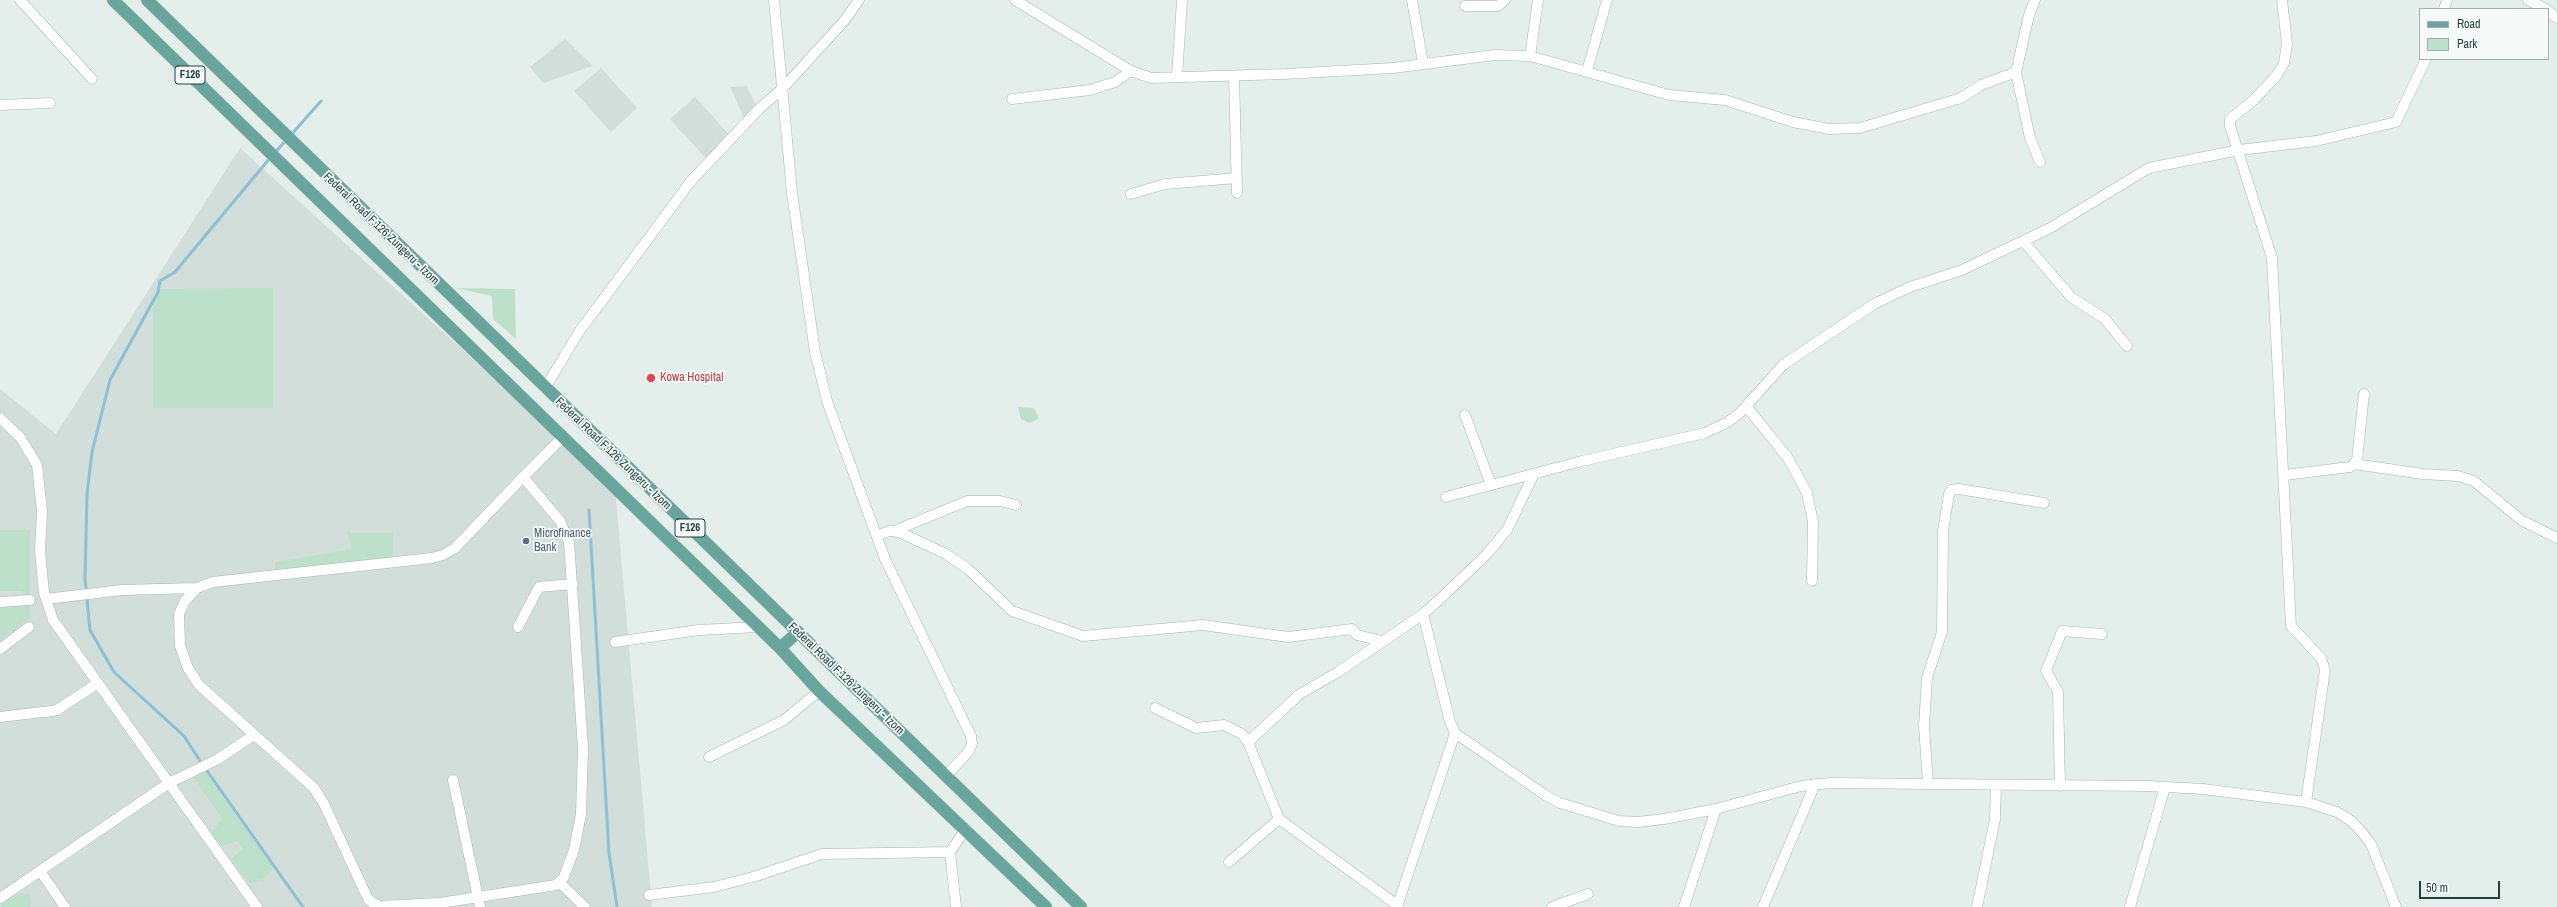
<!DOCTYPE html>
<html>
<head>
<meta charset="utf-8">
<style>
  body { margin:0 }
  #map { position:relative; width:2557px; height:907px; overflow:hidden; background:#e4eeeb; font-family:"Archivo Narrow",sans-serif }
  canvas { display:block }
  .legend { position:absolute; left:2419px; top:8px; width:130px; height:52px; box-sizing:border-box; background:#f5faf8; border:1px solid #a1b0ad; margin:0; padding:5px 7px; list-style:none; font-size:12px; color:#22413c }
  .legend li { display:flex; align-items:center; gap:8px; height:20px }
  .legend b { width:20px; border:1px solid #a1b0ad }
  .scale { position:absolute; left:2419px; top:881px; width:81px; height:18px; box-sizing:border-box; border:2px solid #22413c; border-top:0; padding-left:5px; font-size:12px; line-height:14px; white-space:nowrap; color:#22413c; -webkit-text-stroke:3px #f5faf8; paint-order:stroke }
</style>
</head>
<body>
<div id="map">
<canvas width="2557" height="907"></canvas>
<ul class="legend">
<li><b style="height:5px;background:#67a59d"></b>Road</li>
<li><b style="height:11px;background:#bce0ca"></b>Park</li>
</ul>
<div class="scale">50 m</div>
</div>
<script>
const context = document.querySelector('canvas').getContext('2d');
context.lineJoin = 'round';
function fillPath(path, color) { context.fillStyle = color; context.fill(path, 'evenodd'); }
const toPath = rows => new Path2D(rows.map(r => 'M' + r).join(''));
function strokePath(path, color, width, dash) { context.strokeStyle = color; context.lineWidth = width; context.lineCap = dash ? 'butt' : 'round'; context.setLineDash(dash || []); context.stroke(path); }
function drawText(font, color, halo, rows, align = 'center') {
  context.font = font + ' "Archivo Narrow",sans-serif'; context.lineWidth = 3.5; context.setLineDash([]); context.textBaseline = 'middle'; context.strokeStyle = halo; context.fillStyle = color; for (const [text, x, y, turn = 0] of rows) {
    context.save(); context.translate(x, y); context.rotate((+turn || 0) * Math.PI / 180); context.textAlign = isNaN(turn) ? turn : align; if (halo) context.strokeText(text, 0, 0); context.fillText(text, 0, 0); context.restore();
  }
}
const built = toPath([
  [565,39,593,66,543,83,530,67],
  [601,68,637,108,611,132,574,91],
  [747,86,759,113,745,120,730,87],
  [695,97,736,142,711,164,670,119],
  [240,148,615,488,652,907,0,907,0,389,56,434]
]);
const green = toPath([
  [273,288,273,408,153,408,153,301,158,289],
  [456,288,515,289,516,339,493,319,492,296],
  [1018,407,1034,408,1039,418,1030,423,1021,419],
  [0,530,30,530,30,595,24,597,22,591,0,591],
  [347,531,351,533,393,533,393,559,275,572,275,562,352,549],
  [30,602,30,618,0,640,0,605],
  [206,773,273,867,267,877,250,884,231,859,243,849,237,841,219,847,211,833,222,818,191,774],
  [7,893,29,894,31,901,30,907,2,907,0,899]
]);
const stream = toPath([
  [290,136,321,101],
  [274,154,286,140],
  [589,510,609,853,617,907],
  [202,764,184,736,114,672,90,630,85,579,87,494,92,452,110,380,158,292,160,281,175,272,270,158],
  [205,768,303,907]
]);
const street = toPath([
  [20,0,92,79],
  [774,0,792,193,815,352,827,401,885,559,971,736,972,744,969,751,946,776],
  [1015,0,1131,71,1151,78,1284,74,1393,68,1495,55,1530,56,1669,95,1725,100,1793,122,1829,129,1860,128,1961,98,1981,85,2016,72],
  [1412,0,1423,63],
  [2035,0,2029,15,2016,72,2030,138,2040,162],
  [2282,0,2287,44,2284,63,2277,75,2254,100,2230,119,2230,126,2272,258,2291,626,2321,658,2325,670,2306,802],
  [2528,0,2546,9],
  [1465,6,1498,6,1505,0],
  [2444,9,2447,0],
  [2548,11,2557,18],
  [1530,56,1538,0],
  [1587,71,1607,0],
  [1234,76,1237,193],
  [1177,77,1182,0],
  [1012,99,1090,90,1115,82,1131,71],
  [0,105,50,103],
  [1131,194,1165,184,1237,178],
  [2023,241,2071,297,2105,319,2127,346],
  [545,388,579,332,691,181,759,109,783,88,845,20,859,0],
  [1746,406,1788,458,1807,493,1813,522,1812,581],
  [1465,415,1491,485],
  [0,418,20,437,37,465,42,511,40,551,44,593,53,620,257,907],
  [2354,464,2423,474,2458,476,2474,481,2521,520,2557,538],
  [2285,475,2350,467,2354,464,2357,460,2364,394],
  [523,477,560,521,569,542,583,749,581,814,574,850,564,877,556,885,440,903,380,906,373,903,368,899,324,804,314,788,199,685,188,668,180,646,179,614,185,601,197,588,213,582,432,558,443,555,455,548,523,477,563,437],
  [1446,497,1582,461,1705,433,1726,423,1739,414,1783,365,1874,304,1910,287,1962,270,2050,228,2149,168,2239,150,2316,141,2396,122,2426,59],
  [894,531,967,501,1000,501,1016,505],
  [877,536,889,531,899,532,946,554,968,569,1012,611,1083,636,1203,625,1288,637,1352,629,1357,635,1382,641],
  [46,599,122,590,197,588],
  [0,602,30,600],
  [1423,614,1450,722,1455,733,1545,795,1560,803,1619,821,1638,822,1664,819,1716,809],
  [518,627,539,587,573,584],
  [615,642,699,630,758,627],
  [0,649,29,627],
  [1155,708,1196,728,1224,725,1242,734,1248,742,1279,819],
  [53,711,45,712,57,710,98,683],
  [0,717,51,711],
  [1248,742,1300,694,1338,672,1423,614,1439,600,1487,554,1507,530,1534,474],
  [709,757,784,720,819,691],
  [453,780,480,907],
  [1928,784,1924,726,1927,678,1942,632,1943,531,1949,494,1951,490,1959,489,2044,503],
  [2060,786,2058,692,2046,671,2062,631,2102,634],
  [1229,862,1279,819,1397,905],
  [40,871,65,907],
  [560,883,585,907],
  [649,895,714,887,753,877,822,854,950,852],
  [0,898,169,783,218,759,254,735],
  [956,907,950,852,966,829],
  [1397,907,1455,733],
  [1552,907,1588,894],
  [1684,907,1716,809,1801,786,1830,783,2148,786,2203,789,2306,802,2337,812,2350,820,2360,830,2371,844,2396,907],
  [1763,907,1815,784],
  [1977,907,1995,819,1996,785],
  [2130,907,2165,787]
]);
const primary = toPath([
  [113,0,780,648,819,691,1046,907],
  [147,0,1081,907],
  [780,648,798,632]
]);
const markers = [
  [651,378,5,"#e0444e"],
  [526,541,4,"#5c6f8a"]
];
const shields = [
  [190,75,30],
  [690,528,30]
];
const shieldNames = [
  ["F126",190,75],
  ["F126",690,528]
];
const streetNames = [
  ["Federal Road F.126 Zungeru - Izom",381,229,44],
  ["Federal Road F.126 Zungeru - Izom",613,454,44],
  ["Federal Road F.126 Zungeru - Izom",846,679,44]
];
const healthNames = [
  ["Kowa Hospital",660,378]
];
const serviceNames = [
  ["Microfinance",534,534],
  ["Bank",534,548]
];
fillPath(built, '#d2deda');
fillPath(green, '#bce0ca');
strokePath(stream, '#8bc0d5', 3);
strokePath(street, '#a6b7b3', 11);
strokePath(primary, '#c1cac8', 13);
strokePath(street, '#fff', 10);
strokePath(primary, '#67a59d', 12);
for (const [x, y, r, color] of markers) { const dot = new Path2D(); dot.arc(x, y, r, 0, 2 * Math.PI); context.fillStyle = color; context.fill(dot); strokePath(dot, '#f5faf8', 1.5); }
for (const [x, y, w] of shields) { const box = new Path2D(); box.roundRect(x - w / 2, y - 9, w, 18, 3); context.fillStyle = '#f5faf8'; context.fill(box); strokePath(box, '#22413c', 1); }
drawText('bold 11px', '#22413c', null, shieldNames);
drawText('12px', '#22413c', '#f5faf8', streetNames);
drawText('12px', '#be3a42', '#f5faf8', healthNames, 'left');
drawText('12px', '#4e5e75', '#f5faf8', serviceNames, 'left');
</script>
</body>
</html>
